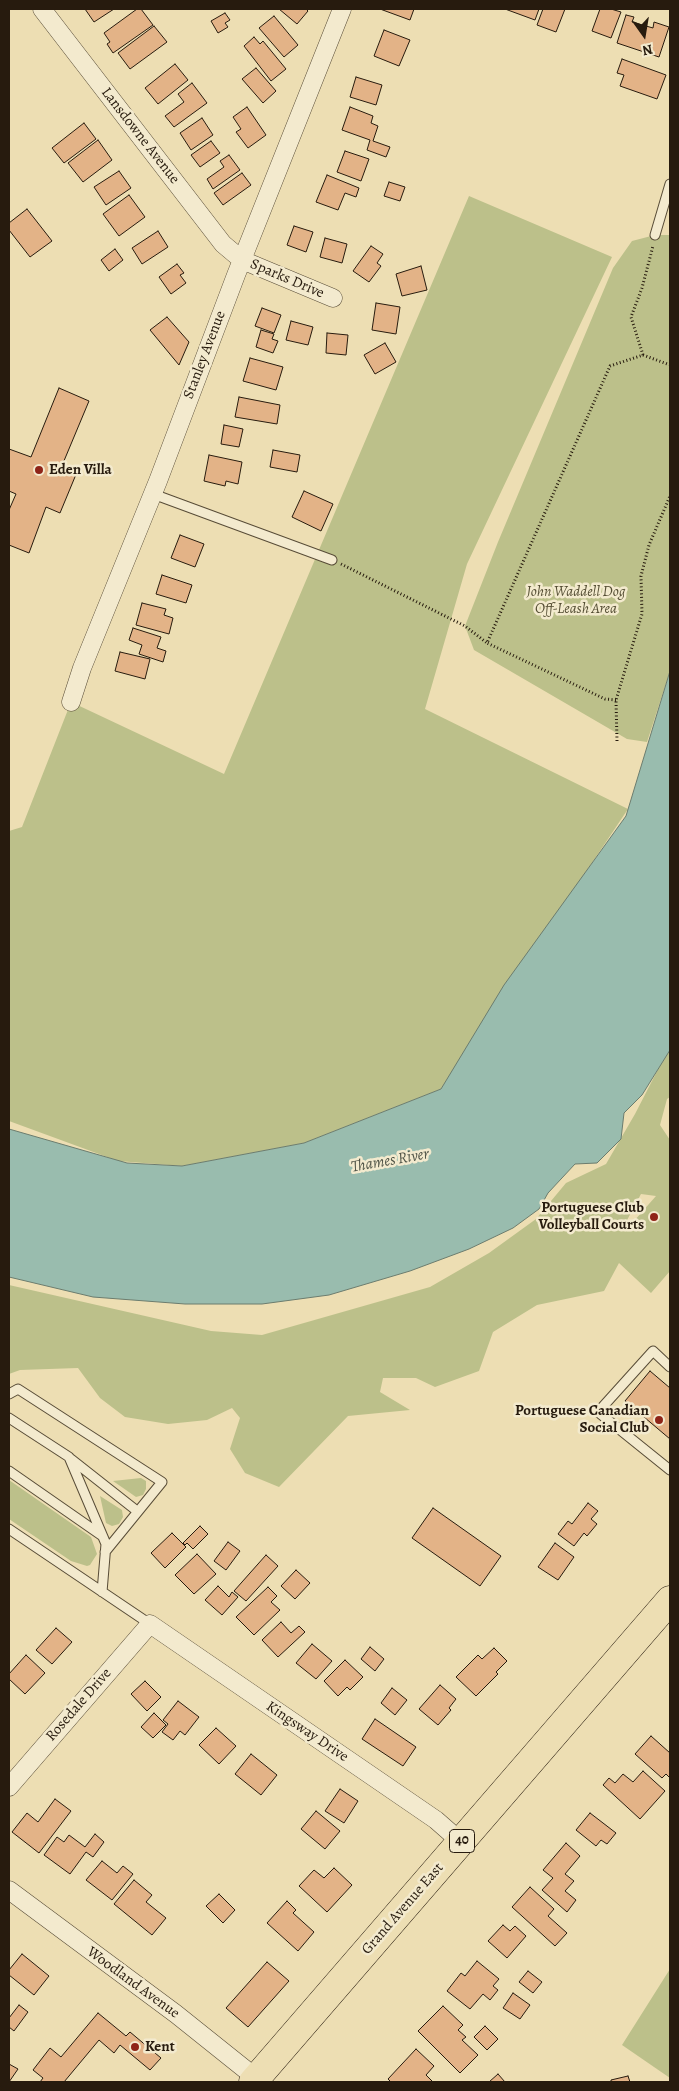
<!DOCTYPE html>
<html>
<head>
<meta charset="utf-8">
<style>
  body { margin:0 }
  #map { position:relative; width:679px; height:2091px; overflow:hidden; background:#eddeb3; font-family:Alegreya,serif }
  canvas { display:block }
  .frame { position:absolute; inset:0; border:10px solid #271b0e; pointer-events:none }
  .north { position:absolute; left:619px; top:10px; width:50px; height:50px; -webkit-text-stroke:4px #f3eace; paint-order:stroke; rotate:167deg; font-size:14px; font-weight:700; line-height:20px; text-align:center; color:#271b0e }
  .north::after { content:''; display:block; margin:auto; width:18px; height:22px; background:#271b0e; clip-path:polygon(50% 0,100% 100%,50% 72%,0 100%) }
</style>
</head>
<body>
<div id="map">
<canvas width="679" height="2091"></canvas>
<div class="frame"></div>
<div class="north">N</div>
</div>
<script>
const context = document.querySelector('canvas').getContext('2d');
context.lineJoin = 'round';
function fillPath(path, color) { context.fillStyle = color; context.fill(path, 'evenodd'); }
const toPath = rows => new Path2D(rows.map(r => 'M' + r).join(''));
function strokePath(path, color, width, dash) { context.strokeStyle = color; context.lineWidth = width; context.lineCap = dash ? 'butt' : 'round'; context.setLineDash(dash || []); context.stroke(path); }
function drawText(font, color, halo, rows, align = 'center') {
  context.font = font + ' Alegreya,serif'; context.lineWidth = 5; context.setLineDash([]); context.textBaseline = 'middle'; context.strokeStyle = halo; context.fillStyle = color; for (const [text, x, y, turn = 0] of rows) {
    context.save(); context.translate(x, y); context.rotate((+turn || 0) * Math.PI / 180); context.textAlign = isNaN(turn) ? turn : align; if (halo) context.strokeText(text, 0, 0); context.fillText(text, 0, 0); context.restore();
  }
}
const green = toPath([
  [469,196,612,257,467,564,425,709,628,809,441,1089,304,1143,182,1166,118,1161,9,1121,9,831,22,827,71,702,224,774],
  [655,235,670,235,670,671,647,742,627,739,474,650,465,626,498,542,613,268,632,241],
  [670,1046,670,1097,667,1099,660,1125,670,1140,670,1271,651,1293,619,1263,604,1291,537,1305,493,1332,479,1371,435,1387,416,1378,383,1378,380,1392,410,1410,348,1416,279,1487,245,1473,230,1449,240,1418,232,1408,207,1420,168,1424,125,1417,100,1398,78,1368,20,1370,9,1374,9,1285,211,1331,262,1335,430,1287,489,1253,536,1219,566,1183,606,1164,635,1114],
  [641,1194,656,1196,626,1230,626,1222],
  [141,1478,146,1481,146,1489,143,1495,136,1497,113,1481],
  [9,1480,91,1537,97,1554,90,1565,87,1566,71,1561,9,1519],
  [100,1496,122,1510,123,1517,119,1524,112,1526,106,1523],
  [670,1969,670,2078,622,2045]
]);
const water = toPath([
  [670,671,670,1050,642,1095,624,1113,621,1139,597,1163,575,1164,548,1193,539,1209,513,1228,469,1249,410,1271,329,1295,262,1304,185,1304,93,1297,9,1277,9,1129,127,1163,182,1166,304,1143,441,1089,504,985,626,816,670,671]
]);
const building = toPath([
  [85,9,114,9,94,22,85,9],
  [137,9,141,9,153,25,113,53,107,44,110,42,104,33,137,9],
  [279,9,306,9,308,11,297,24,279,9],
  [380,9,414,9,410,20,380,9],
  [505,9,539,9,535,20,505,9],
  [543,9,565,9,556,32,537,25,543,9],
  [600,9,611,9,621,12,611,38,592,31,600,9],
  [225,13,230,20,225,23,228,27,218,33,211,21,225,13],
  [626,15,634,17,632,22,653,28,654,22,669,27,659,57,617,43,626,15],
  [274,16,298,45,284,57,259,28,274,16],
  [154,26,167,42,130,69,118,53,154,26],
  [384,30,410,40,399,66,374,56,384,30],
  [254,37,260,44,263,41,286,69,271,81,244,46,254,37],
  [622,59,666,75,657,99,620,86,624,75,617,73,622,59],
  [175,64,188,80,158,104,145,88,175,64],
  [256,68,276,91,263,103,242,79,256,68],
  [356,77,382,85,376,105,350,97,356,77],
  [192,83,207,103,174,127,165,116,184,102,178,94,192,83],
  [247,107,266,135,248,148,236,132,241,129,233,117,247,107],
  [350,107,373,116,371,123,378,126,373,141,390,147,386,157,367,150,370,140,342,130,350,107],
  [202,118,213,135,191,150,180,133,202,118],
  [84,123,96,139,64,163,52,148,84,123],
  [98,140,112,160,83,182,68,163,98,140],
  [211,141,220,153,200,167,191,155,211,141],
  [345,151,369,159,361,181,337,172,345,151],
  [229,155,240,170,213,189,207,179,224,167,220,161,229,155],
  [119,171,131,188,106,205,94,187,119,171],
  [242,173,251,185,223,205,214,193,242,173],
  [327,175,359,188,356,197,345,193,338,210,316,202,327,175],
  [389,182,405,187,400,201,384,196,389,182],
  [129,195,145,217,119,236,103,214,129,195],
  [27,209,52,241,30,257,9,230,9,223,27,209],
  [294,226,313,232,306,252,287,245,294,226],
  [158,231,168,247,142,264,132,248,158,231],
  [325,238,347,244,342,263,320,257,325,238],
  [371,246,383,254,377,263,381,266,369,282,353,271,371,246],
  [115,249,123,260,109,271,101,260,115,249],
  [177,264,184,273,180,275,186,283,171,294,159,277,177,264],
  [421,266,427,290,402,296,396,274,421,266],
  [376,303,400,307,396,334,372,330,376,303],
  [262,308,281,315,274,333,255,326,262,308],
  [167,317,189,342,179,365,150,330,167,317],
  [291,321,313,327,308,345,286,340,291,321],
  [261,330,274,334,272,339,278,341,273,353,256,347,261,330],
  [327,333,348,335,346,355,326,353,327,333],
  [385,343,396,362,375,374,364,355,385,343],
  [250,358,283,367,276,390,243,381,250,358],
  [59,388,89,401,61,468,77,472,60,513,46,507,29,553,9,545,9,510,16,494,9,491,9,449,31,457,59,388],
  [239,397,280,405,277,424,235,417,239,397],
  [224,425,243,429,239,447,221,444,224,425],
  [273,450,300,455,297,472,270,467,273,450],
  [209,455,242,462,238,484,226,481,225,486,204,481,209,455],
  [304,491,333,504,321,531,292,517,304,491],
  [180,535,204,544,195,567,171,558,180,535],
  [162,575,192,585,186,603,156,594,162,575],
  [142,603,166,609,164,615,173,618,169,634,136,625,142,603],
  [133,628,161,637,157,648,166,651,163,662,139,654,142,645,129,640,133,628],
  [120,652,150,659,145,679,115,671,120,652],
  [650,1371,670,1388,670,1439,625,1401,650,1371],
  [588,1503,598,1511,591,1519,597,1524,587,1536,584,1533,574,1546,558,1534,568,1521,572,1524,588,1503],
  [433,1508,501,1556,480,1586,412,1538,433,1508],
  [200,1526,208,1534,193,1549,187,1543,185,1545,183,1543,200,1526],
  [172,1533,186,1547,165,1568,151,1553,172,1533],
  [228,1542,240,1551,226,1570,214,1561,228,1542],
  [555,1543,574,1557,558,1580,538,1567,555,1543],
  [197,1554,216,1574,194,1594,175,1575,197,1554],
  [266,1555,278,1566,246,1601,234,1591,266,1555],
  [296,1570,310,1583,295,1599,281,1586,296,1570],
  [218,1586,229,1597,232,1592,238,1597,222,1615,205,1600,218,1586],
  [268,1587,277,1596,271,1602,280,1610,254,1635,236,1617,268,1587],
  [281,1622,291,1633,299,1626,305,1632,278,1657,262,1640,281,1622],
  [56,1628,72,1642,52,1664,36,1650,56,1628],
  [312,1644,332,1661,316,1679,296,1663,312,1644],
  [370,1647,384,1659,375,1671,361,1659,370,1647],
  [494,1648,507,1661,496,1672,498,1674,476,1696,456,1677,478,1655,482,1659,494,1648],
  [26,1655,45,1673,25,1694,9,1679,9,1674,26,1655],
  [345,1660,363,1677,350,1690,347,1687,338,1696,324,1681,345,1660],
  [145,1681,161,1697,147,1711,131,1694,145,1681],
  [440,1685,456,1699,449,1708,451,1710,438,1725,419,1709,440,1685],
  [392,1688,407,1700,395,1715,381,1703,392,1688],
  [178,1701,199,1717,185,1735,180,1731,173,1740,162,1732,168,1724,163,1720,178,1701],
  [154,1713,166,1725,153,1738,141,1727,154,1713],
  [375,1719,416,1747,403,1766,362,1739,375,1719],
  [216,1728,236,1746,219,1764,199,1745,216,1728],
  [651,1736,670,1753,670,1778,666,1774,662,1778,635,1754,651,1736],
  [251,1754,277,1775,261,1795,235,1774,251,1754],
  [643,1771,665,1791,640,1819,603,1785,609,1778,615,1783,623,1774,633,1782,643,1771],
  [340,1789,358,1801,344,1823,325,1811,340,1789],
  [55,1799,71,1811,39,1853,12,1832,27,1813,38,1822,55,1799],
  [316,1811,340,1831,325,1849,301,1829,316,1811],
  [590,1813,616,1833,607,1844,601,1840,596,1846,576,1830,590,1813],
  [95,1834,104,1842,93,1857,86,1852,70,1874,44,1855,57,1837,64,1842,69,1835,85,1847,95,1834],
  [566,1843,580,1856,565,1874,574,1881,565,1891,576,1900,567,1912,542,1890,553,1878,543,1870,566,1843],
  [102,1861,117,1873,123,1866,133,1874,112,1900,86,1880,102,1861],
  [334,1868,352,1885,327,1912,299,1886,314,1870,324,1878,334,1868],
  [134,1880,152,1895,146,1902,166,1918,152,1935,114,1904,134,1880],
  [530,1887,554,1909,548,1916,567,1933,555,1946,512,1907,530,1887],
  [219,1894,235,1910,223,1923,206,1906,219,1894],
  [287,1901,296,1910,293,1913,314,1932,298,1951,267,1923,287,1901],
  [503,1925,510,1931,515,1926,526,1936,507,1958,488,1941,503,1925],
  [22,1954,49,1976,34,1995,9,1975,9,1970,22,1954],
  [477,1961,499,1979,493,1986,498,1990,490,2000,483,1994,470,2009,447,1991,461,1973,465,1976,477,1961],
  [267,1962,289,1981,248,2027,226,2008,267,1962],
  [528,1971,542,1982,533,1993,519,1982,528,1971],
  [513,1993,530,2005,520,2019,503,2008,513,1993],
  [19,2005,28,2012,14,2031,9,2027,9,2018,19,2005],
  [443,2006,463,2025,458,2030,466,2037,462,2040,478,2055,460,2073,418,2031,443,2006],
  [98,2013,126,2036,130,2032,161,2058,150,2070,120,2045,114,2053,99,2040,64,2082,40,2082,43,2078,33,2070,50,2048,61,2057,98,2013],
  [485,2026,498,2039,487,2050,474,2037,485,2026],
  [416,2049,434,2066,426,2075,433,2082,391,2082,388,2079,416,2049],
  [9,2064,18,2069,9,2082,9,2064],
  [498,2074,505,2082,489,2082,498,2074],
  [628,2076,630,2082,611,2082,611,2080,628,2076]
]);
const path = toPath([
  [643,355,631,317,642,288,653,246],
  [341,564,465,626,487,643],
  [616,700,605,699,487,643,610,366,643,355,670,365],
  [617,741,616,700,642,614,641,576,649,545,670,496]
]);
const lane = toPath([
  [655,235,670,184],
  [153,494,332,560],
  [670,1367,653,1351,598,1412,670,1470],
  [9,1394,18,1389,162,1482,105,1552],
  [9,1418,69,1457,106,1544,102,1592],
  [71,1459,137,1511],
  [9,1471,101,1535],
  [9,1529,150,1624]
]);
const street = toPath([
  [42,9,223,244,242,260,333,298],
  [71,702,82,668,158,481,236,275,342,9],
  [9,1787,150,1624,436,1820,461,1842],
  [9,1890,176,2014,256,2078]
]);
const primary = toPath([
  [253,2082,670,1600]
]);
const markers = [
  [39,470,5,"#8f2418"],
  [654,1217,5,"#8f2418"],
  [659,1420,5,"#8f2418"],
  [135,2047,5,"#8f2418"]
];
const shields = [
  [462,1841,25]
];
const shieldNames = [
  ["40",462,1841]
];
const streetNames = [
  ["Lansdowne Avenue",140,136,52],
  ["Sparks Drive",287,279,23],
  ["Stanley Avenue",205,355,-69],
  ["Rosedale Drive",79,1705,-49],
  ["Kingsway Drive",307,1732,34],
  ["Grand Avenue East",403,1909,-49],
  ["Woodland Avenue",133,1983,36]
];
const poiNames = [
  ["Eden Villa",49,470],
  ["Portuguese Club",644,1208,"right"],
  ["Volleyball Courts",644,1225,"right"],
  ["Portuguese Canadian",649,1411,"right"],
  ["Social Club",649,1428,"right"],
  ["Kent",145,2047]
];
const parkNames = [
  ["John Waddell Dog",576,592],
  ["Off-Leash Area",576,609]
];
const waterNames = [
  ["Thames River",390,1161,-10]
];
fillPath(green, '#bcc08a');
fillPath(water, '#99bcae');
strokePath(water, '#6b7c6e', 1);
fillPath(building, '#e3b387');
strokePath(building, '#271b0e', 1);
strokePath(lane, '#584c37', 11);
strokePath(street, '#584c37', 19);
strokePath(primary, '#271b0e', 29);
strokePath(path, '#271b0e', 3, [1, 2.5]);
strokePath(lane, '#f3eace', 9);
strokePath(street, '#f3eace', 18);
strokePath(primary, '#eddeb3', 28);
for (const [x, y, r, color] of markers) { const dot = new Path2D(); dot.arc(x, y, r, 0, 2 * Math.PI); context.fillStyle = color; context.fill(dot); strokePath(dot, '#f3eace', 2); }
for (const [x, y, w] of shields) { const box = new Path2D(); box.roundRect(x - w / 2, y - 11.5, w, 23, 4); context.fillStyle = '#f3eace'; context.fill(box); strokePath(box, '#271b0e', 1); }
drawText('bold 14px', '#271b0e', null, shieldNames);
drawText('15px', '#271b0e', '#f3eace', streetNames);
drawText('bold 15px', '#271b0e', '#f3eace', poiNames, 'left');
drawText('italic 15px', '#544d33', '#f3eace', parkNames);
drawText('italic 16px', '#4f5346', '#f3eace', waterNames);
</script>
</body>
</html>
